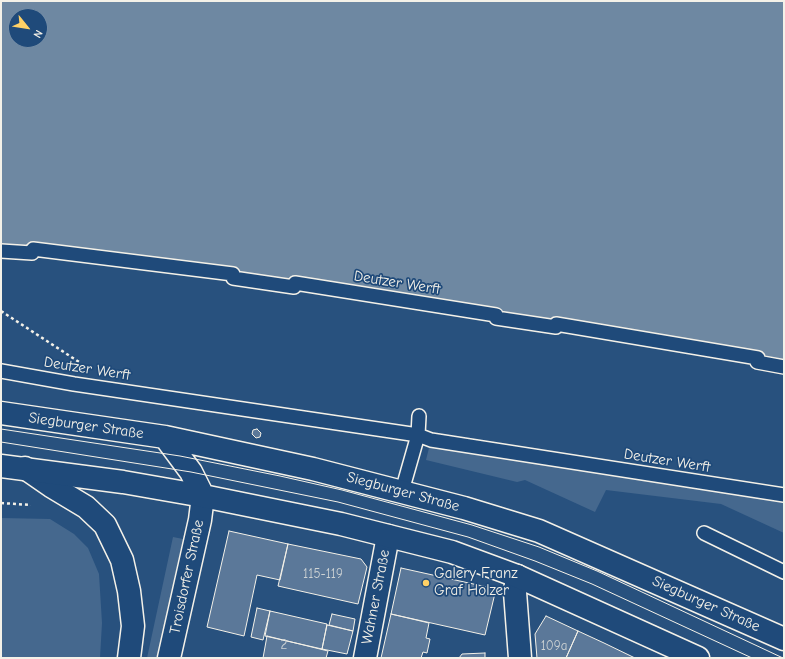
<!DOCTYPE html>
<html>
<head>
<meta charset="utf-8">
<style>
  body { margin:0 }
  #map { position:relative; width:785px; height:659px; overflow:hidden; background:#28517e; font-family:"Comic Neue",sans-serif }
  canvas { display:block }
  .frame { position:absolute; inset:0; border:2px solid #f4f1e8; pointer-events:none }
  .north { position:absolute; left:8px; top:8px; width:40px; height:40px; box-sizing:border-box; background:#1f4a7a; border:1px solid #748da6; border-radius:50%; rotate:120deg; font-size:11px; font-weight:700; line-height:16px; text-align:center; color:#f4f1e8 }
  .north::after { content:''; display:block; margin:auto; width:14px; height:18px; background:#ffd166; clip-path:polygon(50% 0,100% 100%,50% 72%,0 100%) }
</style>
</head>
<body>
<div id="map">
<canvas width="785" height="659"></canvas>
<div class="frame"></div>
<div class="north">N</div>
</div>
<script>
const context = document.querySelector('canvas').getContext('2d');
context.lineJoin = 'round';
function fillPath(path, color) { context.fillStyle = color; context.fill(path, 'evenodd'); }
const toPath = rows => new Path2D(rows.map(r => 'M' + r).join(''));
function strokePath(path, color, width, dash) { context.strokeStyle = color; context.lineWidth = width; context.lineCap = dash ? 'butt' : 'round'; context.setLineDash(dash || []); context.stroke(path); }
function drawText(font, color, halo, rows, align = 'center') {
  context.font = font + ' "Comic Neue",sans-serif'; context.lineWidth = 3.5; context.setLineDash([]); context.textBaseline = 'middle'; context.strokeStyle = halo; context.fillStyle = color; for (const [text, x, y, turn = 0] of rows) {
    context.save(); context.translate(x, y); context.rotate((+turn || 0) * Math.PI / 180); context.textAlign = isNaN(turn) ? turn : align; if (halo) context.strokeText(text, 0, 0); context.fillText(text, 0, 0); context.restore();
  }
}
const green = toPath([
  [431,440,784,495,784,533,721,504,606,490,595,512,525,480,517,482,426,460],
  [1,518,50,519,74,534,88,548,99,574,102,623,100,658,1,658],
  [173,537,183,539,157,658,147,658]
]);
const water = toPath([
  [1,1,784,1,784,367,295,283,1,251,1,1],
  [16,16,40,16,40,40,16,40,16,16]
]);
const building = toPath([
  [257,429,261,433,260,437,256,438,252,434,253,430,257,429],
  [229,531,288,544,280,580,257,575,244,636,207,627,229,531],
  [288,544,361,559,367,567,358,604,278,586,288,544],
  [401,568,496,589,485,635,391,614,401,568],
  [257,608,270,611,263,640,251,637,257,608],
  [270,611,327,624,322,649,265,636,270,611],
  [332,614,355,619,353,631,329,625,332,614],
  [391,614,429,623,426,638,430,639,427,653,423,652,421,658,381,658,391,614],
  [546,616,578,631,566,658,537,658,535,634,546,616],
  [327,625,353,631,347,654,322,649,327,625],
  [578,631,604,643,635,658,566,658,578,631],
  [267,636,328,651,326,658,263,658,267,636],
  [485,653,485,658,459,658,462,654,485,653]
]);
const path = toPath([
  [1,311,79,362],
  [1,503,31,505]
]);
const lane = toPath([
  [1,251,32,253,33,249,233,274,233,278,294,287,295,283,496,315,496,318,556,327,556,324,758,358,757,362,784,367],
  [1,371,74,384,418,435,431,440,784,495],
  [402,491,418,435,419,416],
  [704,533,784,572]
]);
const street = toPath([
  [25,468,51,486,86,507,105,525,122,560,129,591,133,626,129,658],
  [517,576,515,592,520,658],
  [169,658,200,520,203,496],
  [365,658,388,536]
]);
const secondary = toPath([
  [1,413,165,437,313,469,464,508,539,531,784,639],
  [165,437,191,472,203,496],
  [1,466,123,482,203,496,341,524,452,552,517,576,698,658]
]);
const tram = toPath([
  [1,429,180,456,280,476,342,490,472,525,539,547,597,571,783,658],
  [1,442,191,472,338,502,468,537,535,561,592,584,752,658]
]);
const markers = [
  [426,583,4,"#ffd166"]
];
const numberNames = [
  ["115-119",323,574],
  ["2",284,645],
  ["109a",554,646]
];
const streetNames = [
  ["Deutzer Werft",397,283,9],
  ["Deutzer Werft",87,369,9],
  ["Siegburger Straße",86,426,8],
  ["Deutzer Werft",667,461,9],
  ["Siegburger Straße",403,492,15],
  ["Troisdorfer Straße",187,577,-78],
  ["Wahner Straße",376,597,-79],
  ["Siegburger Straße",706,604,24]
];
const poiNames = [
  ["Galery Franz",434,574],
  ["Graf Holzer",434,591]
];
fillPath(green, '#45688e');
fillPath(water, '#6e88a2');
strokePath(water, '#a4b2be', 1);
fillPath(building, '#5b7899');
strokePath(building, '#f4f1e8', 1);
strokePath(lane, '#f4f1e8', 16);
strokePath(street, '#f4f1e8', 25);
strokePath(secondary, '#f4f1e8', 25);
strokePath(path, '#f4f1e8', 2.5, [3, 3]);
strokePath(lane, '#1f4a7a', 13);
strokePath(street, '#1f4a7a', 22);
strokePath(secondary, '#1f4a7a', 22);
strokePath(tram, '#f4f1e8', 1);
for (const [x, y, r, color] of markers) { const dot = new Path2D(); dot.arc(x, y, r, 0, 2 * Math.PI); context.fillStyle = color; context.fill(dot); strokePath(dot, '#1f4a7a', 1.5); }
drawText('13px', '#ced3d4', null, numberNames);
drawText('15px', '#f4f1e8', '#1f4a7a', streetNames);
drawText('15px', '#f4f1e8', '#1f4a7a', poiNames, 'left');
</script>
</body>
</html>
